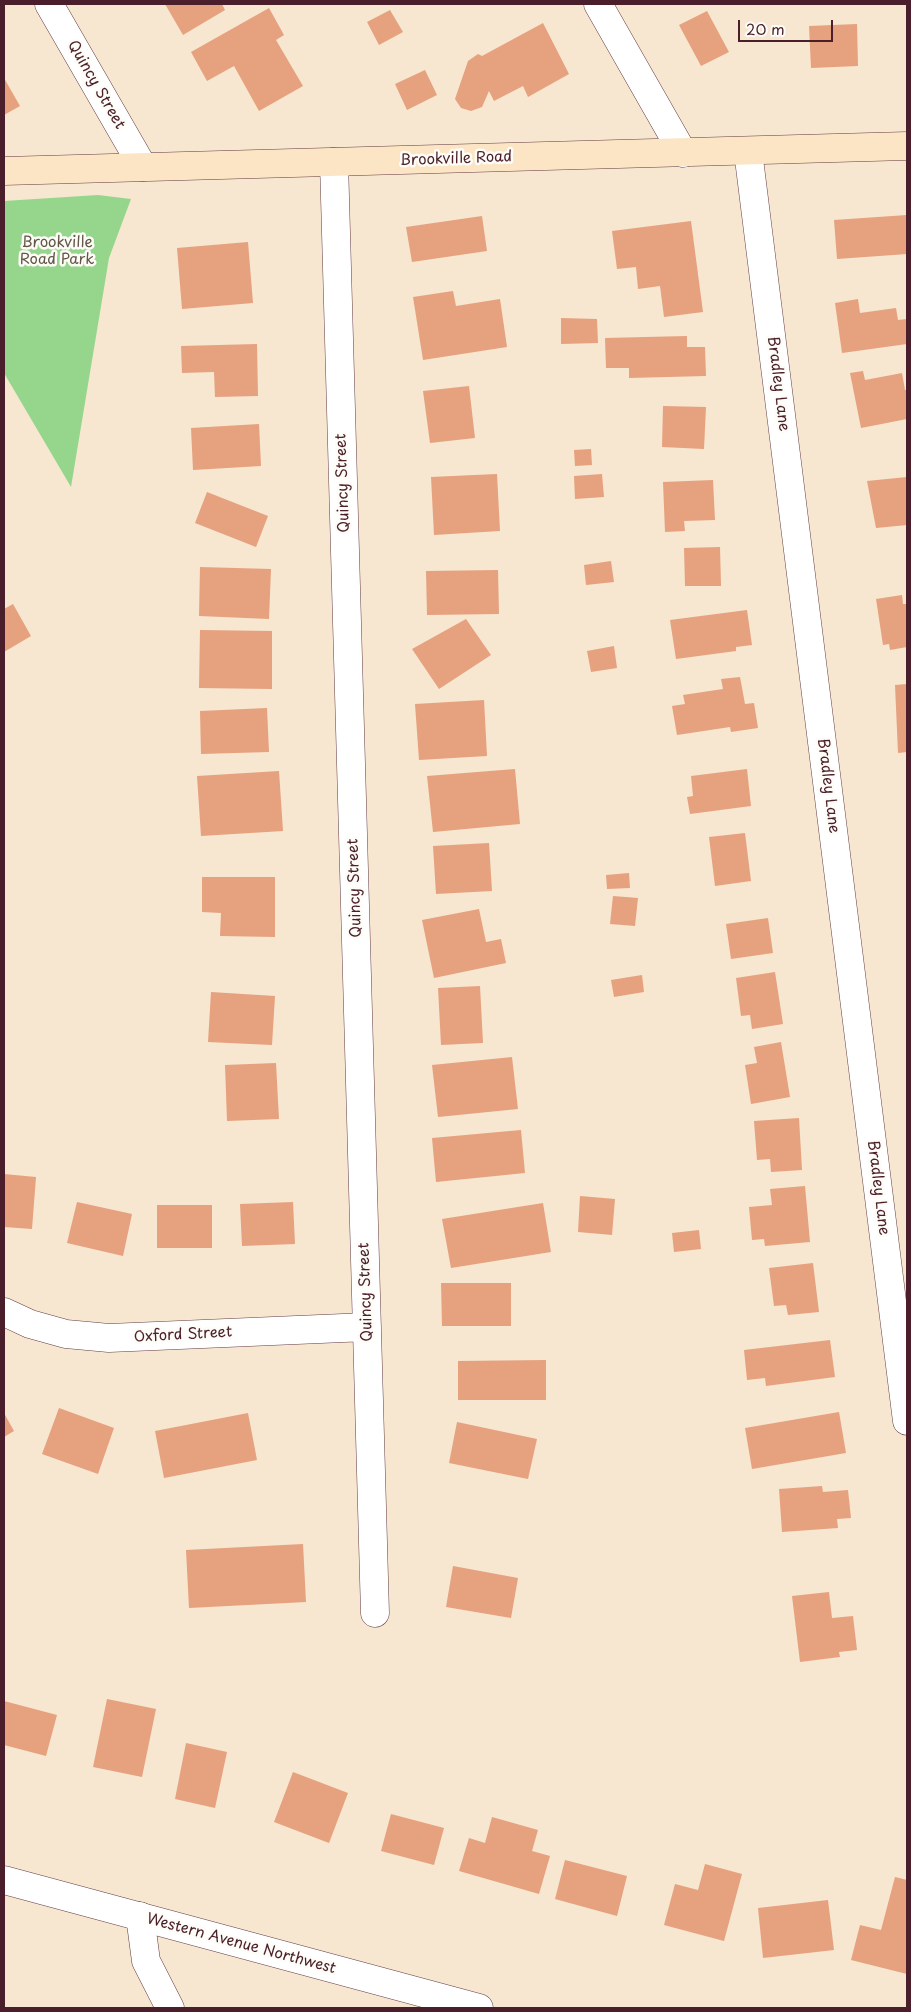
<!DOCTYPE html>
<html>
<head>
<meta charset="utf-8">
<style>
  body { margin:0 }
  #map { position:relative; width:911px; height:2012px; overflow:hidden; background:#f7e6d0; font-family:"Playpen Sans",sans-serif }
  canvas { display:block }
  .frame { position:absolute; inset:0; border:5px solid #4a1f2b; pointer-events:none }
  .scale { position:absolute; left:738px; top:20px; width:95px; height:22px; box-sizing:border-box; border:2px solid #4a1f2b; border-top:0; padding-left:6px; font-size:15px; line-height:18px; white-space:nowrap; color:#4a1f2b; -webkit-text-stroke:4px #fdfcf7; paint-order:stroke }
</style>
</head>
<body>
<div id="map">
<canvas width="911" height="2012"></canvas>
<div class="frame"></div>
<div class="scale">20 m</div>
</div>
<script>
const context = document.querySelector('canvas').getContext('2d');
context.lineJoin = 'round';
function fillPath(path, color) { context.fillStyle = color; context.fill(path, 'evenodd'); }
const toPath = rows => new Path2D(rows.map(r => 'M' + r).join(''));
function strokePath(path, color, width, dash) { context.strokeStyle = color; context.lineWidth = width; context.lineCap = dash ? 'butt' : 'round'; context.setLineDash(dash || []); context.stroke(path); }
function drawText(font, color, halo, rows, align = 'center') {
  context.font = font + ' "Playpen Sans",sans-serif'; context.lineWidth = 5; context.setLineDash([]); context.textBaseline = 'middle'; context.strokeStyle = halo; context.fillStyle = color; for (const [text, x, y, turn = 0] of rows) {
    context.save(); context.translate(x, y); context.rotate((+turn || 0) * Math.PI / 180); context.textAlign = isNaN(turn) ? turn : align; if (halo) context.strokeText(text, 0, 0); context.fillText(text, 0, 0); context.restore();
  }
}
const green = toPath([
  [98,195,131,199,109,258,71,487,4,373,4,201]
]);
const building = toPath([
  [165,4,222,4,225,10,183,35],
  [269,8,284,35,276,40,303,86,259,111,234,66,207,81,191,52],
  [390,10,403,32,379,45,367,22],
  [707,11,729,52,701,66,679,25],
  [543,23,569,74,528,97,523,86,494,101,489,91,482,107,471,111,461,108,455,99,468,61,478,54,482,56],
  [857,24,858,66,811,68,809,26],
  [425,70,437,95,407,110,395,84],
  [4,78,20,106,4,115],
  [907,215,907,254,837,259,834,220],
  [482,216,487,251,412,262,406,227],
  [691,221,703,312,664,317,660,286,638,289,636,267,617,269,612,231],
  [248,242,253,303,182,309,177,248],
  [453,291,456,306,500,299,507,347,423,360,413,297],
  [858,299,860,313,896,308,898,320,907,319,907,344,842,353,835,303],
  [561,318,597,319,598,343,561,344],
  [687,336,687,347,705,347,706,376,629,378,629,368,606,368,605,338],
  [257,344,258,396,215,397,214,372,182,373,181,346],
  [863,371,865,380,902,373,905,390,907,390,907,419,861,428,850,373],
  [469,386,475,438,430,443,423,391],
  [663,406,706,407,704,449,662,447],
  [259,424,261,466,193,470,191,428],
  [591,449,592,465,575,466,574,450],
  [497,474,500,531,434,535,431,477],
  [602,474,604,497,575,499,574,476],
  [907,477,907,525,876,528,867,481],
  [713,480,715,520,684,521,685,531,665,532,663,482],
  [207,492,268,516,256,547,195,523],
  [720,547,721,586,685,586,684,548],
  [611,561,614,582,586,585,584,565],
  [200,567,271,569,269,619,199,616],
  [498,570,499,614,427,615,426,571],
  [902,595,903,604,907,604,907,647,890,650,889,644,883,645,876,599],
  [13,604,31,636,4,652,4,609],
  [747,610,752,645,736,647,736,651,676,659,670,620],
  [466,619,491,655,439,689,412,649],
  [200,630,272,631,272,689,199,688],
  [614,646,617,668,591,672,587,651],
  [740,677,745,704,754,703,758,728,731,732,730,727,677,735,672,706,685,704,683,695,723,689,721,679],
  [907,684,907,752,898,753,895,685],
  [484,700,487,756,419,760,415,704],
  [267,708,269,752,201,754,200,711],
  [515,769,520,824,433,832,427,776],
  [747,769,751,806,690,814,687,797,693,796,691,776],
  [279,771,283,831,201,836,197,776],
  [745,833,751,881,715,886,709,837],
  [489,843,492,891,436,894,433,846],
  [629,873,630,888,607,889,606,875],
  [202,877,275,877,275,937,220,936,221,913,202,912],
  [613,896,638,898,635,926,610,924],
  [479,909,486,942,501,939,506,963,434,978,422,920],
  [768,918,773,953,731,959,726,924],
  [775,972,783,1024,752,1029,750,1015,741,1016,736,978],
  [642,975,644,992,614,997,611,980],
  [480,986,483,1043,441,1045,438,988],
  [211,992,275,996,272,1045,208,1042],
  [781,1042,790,1097,751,1104,745,1065,757,1063,754,1047],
  [512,1057,518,1109,438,1117,432,1065],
  [276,1063,279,1119,227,1121,225,1065],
  [799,1118,802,1170,771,1172,770,1159,757,1160,754,1121],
  [521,1130,525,1173,436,1182,432,1138],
  [4,1174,36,1177,32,1229,4,1227],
  [805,1186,810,1242,765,1246,764,1239,752,1240,749,1207,772,1205,770,1189],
  [580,1196,615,1199,612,1235,578,1232],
  [77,1202,132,1214,123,1256,67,1243],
  [293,1202,295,1244,242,1246,240,1204],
  [543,1203,551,1252,451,1268,442,1219],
  [157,1205,212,1205,212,1248,157,1248],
  [699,1230,701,1249,674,1252,672,1233],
  [813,1263,819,1312,788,1315,786,1305,774,1306,769,1268],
  [441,1283,511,1283,511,1326,442,1326],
  [830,1340,835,1377,766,1386,765,1378,747,1380,744,1350],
  [546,1360,546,1400,458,1400,458,1361],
  [59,1408,114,1428,98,1474,42,1454],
  [839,1412,846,1453,752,1469,745,1428],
  [4,1413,14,1431,4,1437],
  [248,1413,257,1460,164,1478,155,1431],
  [457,1422,537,1439,528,1479,449,1463],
  [822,1486,823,1492,848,1490,851,1518,837,1519,838,1528,782,1532,779,1489],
  [303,1544,306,1602,189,1608,186,1550],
  [453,1566,518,1578,511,1618,446,1607],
  [829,1592,832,1618,853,1616,857,1650,839,1652,840,1657,800,1662,792,1596],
  [107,1699,156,1709,142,1777,93,1767],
  [4,1701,57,1715,46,1756,4,1745],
  [186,1743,227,1752,215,1808,175,1799],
  [293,1772,348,1793,329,1843,274,1822],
  [391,1814,444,1828,434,1865,381,1851],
  [492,1817,538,1830,532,1851,550,1856,539,1894,459,1871,469,1838,485,1843],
  [565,1860,627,1876,617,1916,555,1899],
  [705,1864,742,1874,724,1941,664,1925,675,1884,698,1890],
  [895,1877,907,1880,907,1974,851,1960,860,1925,881,1930],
  [828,1900,834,1950,763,1958,758,1908]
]);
const minor = toPath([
  [49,4,143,167],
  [748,151,907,1421],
  [334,162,375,1613],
  [4,1312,30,1324,66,1334,109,1338,367,1327],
  [140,1916,146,1961,170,2008]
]);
const tertiary = toPath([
  [598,4,683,153],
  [4,1880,479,2008]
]);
const secondary = toPath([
  [4,171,907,146]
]);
const streetNames = [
  ["Quincy Street",96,85,60],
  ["Brookville Road",456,159,-2],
  ["Bradley Lane",778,384,83],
  ["Quincy Street",343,483,-92],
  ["Bradley Lane",828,786,83],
  ["Quincy Street",355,888,-92],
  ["Bradley Lane",878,1188,83],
  ["Quincy Street",366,1292,-92],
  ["Oxford Street",183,1335,-3],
  ["Western Avenue Northwest",241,1944,15]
];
const parkNames = [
  ["Brookville",57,243],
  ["Road Park",57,260]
];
fillPath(green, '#96d68c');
fillPath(building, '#e6a17f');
strokePath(minor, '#643d44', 29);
strokePath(tertiary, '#643d44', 29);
strokePath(secondary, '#643d44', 29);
strokePath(minor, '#fff', 28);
strokePath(tertiary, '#fff', 28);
strokePath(secondary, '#fce5c4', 28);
drawText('15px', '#4a1f2b', '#fdfcf7', streetNames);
drawText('15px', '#615648', '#fdfcf7', parkNames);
</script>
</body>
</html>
